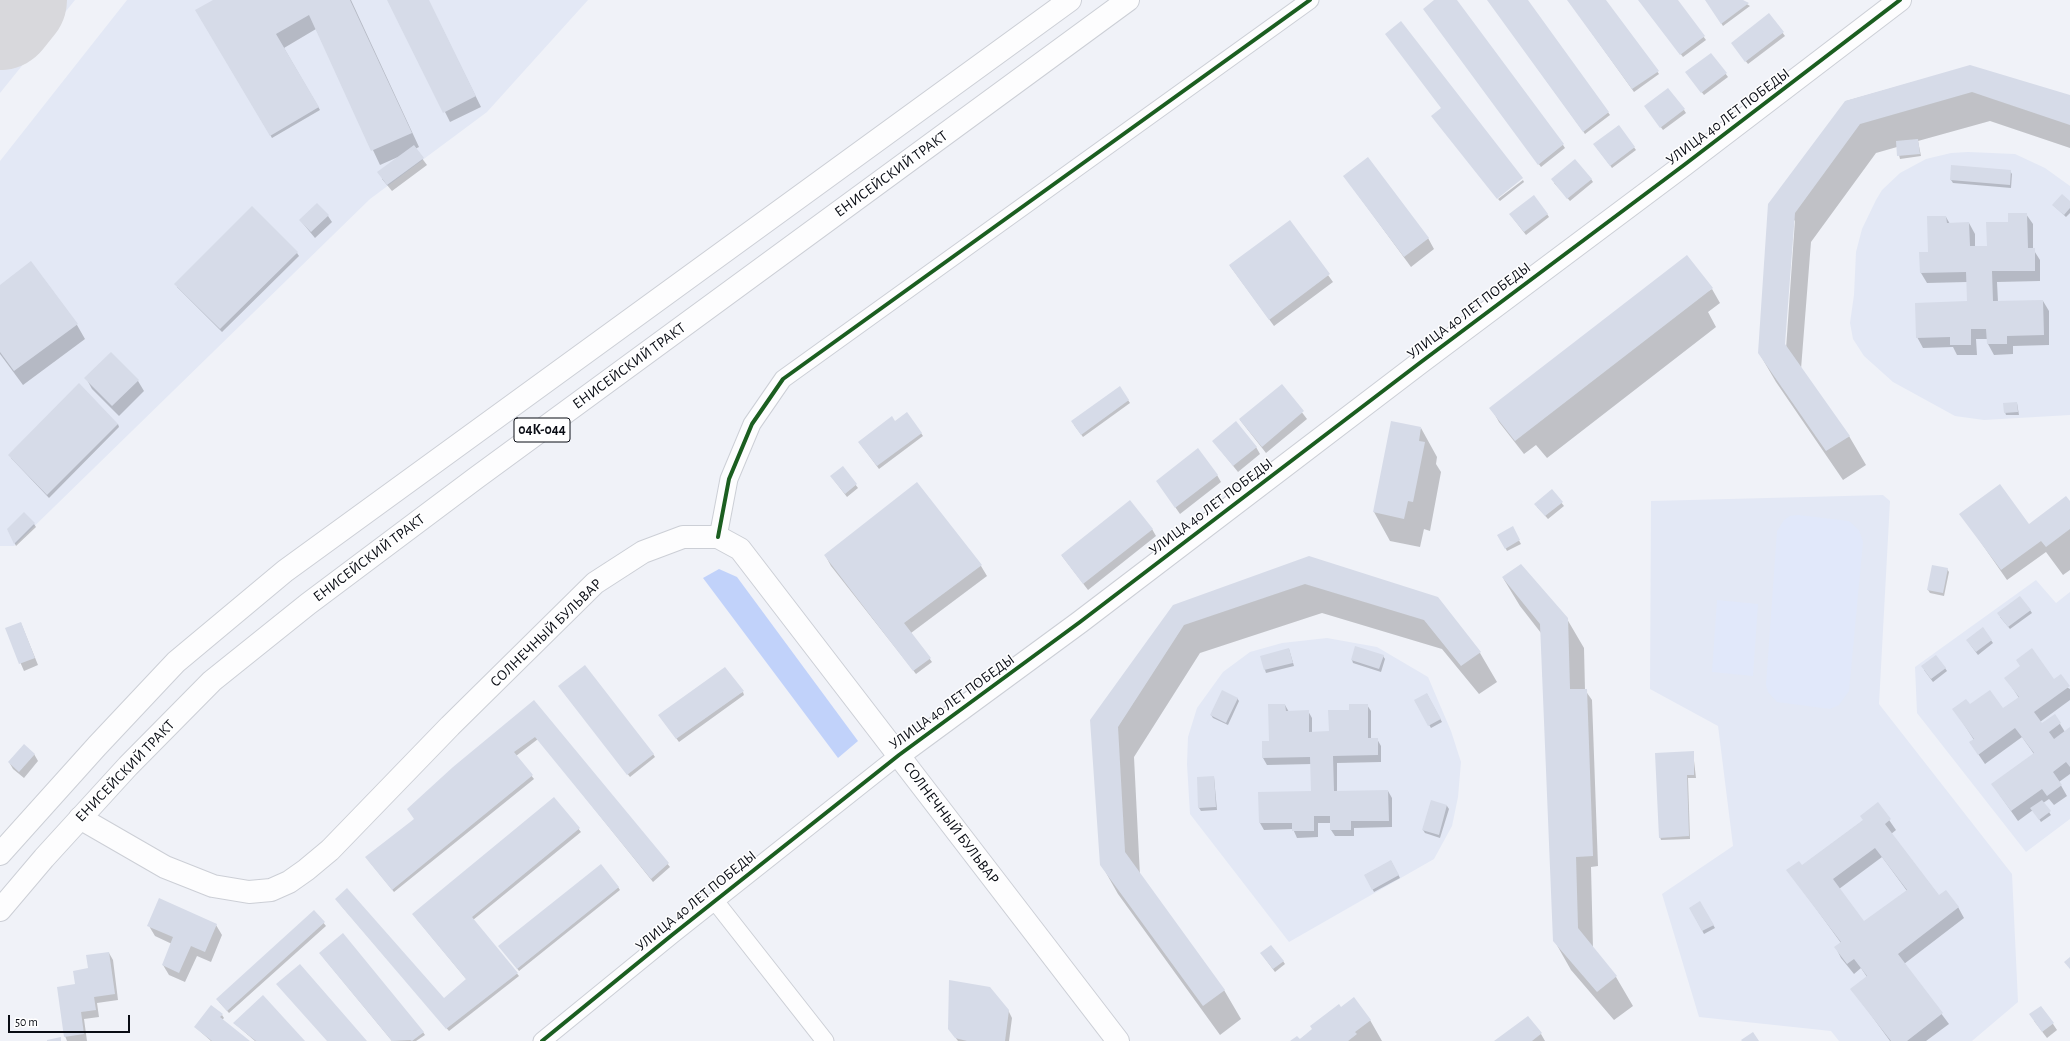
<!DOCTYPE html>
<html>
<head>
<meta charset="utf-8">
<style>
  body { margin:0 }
  #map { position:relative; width:2070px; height:1041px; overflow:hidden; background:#f0f2f8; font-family:"Alegreya Sans",sans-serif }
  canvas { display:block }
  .scale { position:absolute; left:8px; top:1015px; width:122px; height:18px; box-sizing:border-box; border:2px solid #090c14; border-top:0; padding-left:5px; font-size:12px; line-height:14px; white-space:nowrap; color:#090c14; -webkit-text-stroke:3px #fff; paint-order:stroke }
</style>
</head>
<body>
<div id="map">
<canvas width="2070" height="1041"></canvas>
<div class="scale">50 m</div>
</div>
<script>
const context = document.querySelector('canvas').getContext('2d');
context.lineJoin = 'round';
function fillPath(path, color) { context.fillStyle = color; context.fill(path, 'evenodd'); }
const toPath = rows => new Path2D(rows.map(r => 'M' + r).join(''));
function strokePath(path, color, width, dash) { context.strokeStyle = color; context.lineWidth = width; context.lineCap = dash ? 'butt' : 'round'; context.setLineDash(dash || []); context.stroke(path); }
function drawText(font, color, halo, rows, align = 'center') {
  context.font = font + ' "Alegreya Sans",sans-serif'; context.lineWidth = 3; context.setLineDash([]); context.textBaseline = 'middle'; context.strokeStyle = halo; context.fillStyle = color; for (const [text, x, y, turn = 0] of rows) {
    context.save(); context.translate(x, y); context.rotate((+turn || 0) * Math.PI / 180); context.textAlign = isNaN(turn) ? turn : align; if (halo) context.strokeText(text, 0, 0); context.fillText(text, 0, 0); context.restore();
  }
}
const built = toPath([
  [0,0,75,0,0,93],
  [127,0,588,0,487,112,370,199,14,546,0,546,0,161],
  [1968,152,2015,154,2045,168,2070,186,2070,415,1984,420,1955,416,1893,382,1864,356,1853,339,1850,323,1854,295,1856,252,1862,229,1876,200,1882,190,1900,173,1926,159,1951,153],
  [1883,495,1890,501,1879,704,2012,874,2018,1002,1972,1041,1839,1041,1831,1031,1699,1017,1662,894,1733,846,1718,726,1650,689,1651,501],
  [2036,580,2056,603,2070,592,2070,819,2026,852,1917,713,1915,667],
  [1327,638,1377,647,1428,677,1451,731,1461,762,1458,797,1452,826,1434,859,1289,942,1190,814,1187,764,1188,737,1197,708,1223,672,1250,652,1282,643]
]);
const green = toPath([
  [1798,515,1849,521,1859,530,1863,542,1849,691,1839,705,1830,709,1777,702,1768,692,1766,685,1777,531,1784,520,1790,516],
  [1717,600,1758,604,1753,676,1712,672]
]);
const forest = toPath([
  [719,569,737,577,858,741,838,758,703,578]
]);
const shadow = toPath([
  [215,0,351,0,419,147,415,149,427,165,392,191,382,179,398,157,380,165,316,29,284,48,320,110,272,138,197,11],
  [389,0,428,0,481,107,450,122],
  [1436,0,1456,0,1563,145,1565,148,1541,167,1426,12],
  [1488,0,1527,0,1610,115,1585,134],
  [1568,0,1605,0,1659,74,1634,92],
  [1639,0,1676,0,1706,40,1683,57],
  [1706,0,1740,0,1750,6,1723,26],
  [1769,15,1785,36,1748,64,1734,46],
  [1711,54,1728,77,1704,95,1688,75],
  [1970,66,2070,96,2070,148,1990,121,1918,141,1921,156,1900,159,1897,147,1876,153,1811,242,1801,369,1849,436,1866,465,1843,480,1776,382,1759,353,1769,205,1846,101],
  [1795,220,1786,349,1784,349,1793,222],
  [1647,109,1684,110,1686,113,1663,130],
  [1618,126,1636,150,1612,168,1596,147],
  [2010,171,2012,174,2011,188,1953,183,1951,180],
  [1344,176,1428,238,1434,249,1411,267],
  [1591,179,1593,182,1570,201,1554,183],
  [1523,180,1524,182,1500,201,1498,199],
  [2070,202,2070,213,2066,217,2053,205],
  [1547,214,1549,217,1526,235,1512,217],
  [2026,214,2033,224,2033,249,2040,260,2040,281,1997,282,1998,302,2043,301,2049,311,2049,345,2013,346,2013,354,1994,355,1988,344,1987,339,1976,339,1977,355,1957,355,1953,347,1923,348,1917,337,1968,302,1967,282,1927,283,1921,273,1946,217,1950,224,1969,223,1975,234,1975,247,1988,247,2009,223],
  [328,216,332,222,315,238,300,220],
  [1290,222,1333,282,1274,326,1230,266],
  [297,253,299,256,222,332,177,287],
  [31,263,77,325,85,339,23,385,0,354,0,286],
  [1712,289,1720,303,1708,312,1716,327,1547,458,1536,445,1524,454,1499,422,1491,408],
  [111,353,138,381,144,391,119,416,92,389,86,378],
  [1282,386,1307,419,1266,453,1240,420],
  [1120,388,1130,403,1083,437,1074,425],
  [2017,403,2019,415,2006,415,2005,412],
  [895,422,921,433,923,436,879,469,861,445],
  [118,424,119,427,49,498,11,458],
  [1421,428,1437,457,1436,464,1441,472,1430,531,1424,529,1420,547,1390,541,1374,512],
  [1213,441,1256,447,1260,454,1238,472],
  [843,468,858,488,847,497,833,479],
  [1217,475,1221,482,1180,514,1157,481],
  [917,484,981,566,987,576,911,633,932,662,916,674,831,566,825,555],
  [1552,491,1564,506,1548,519,1537,507],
  [2070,502,2070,570,2063,575,2046,552,2007,580,1961,514,2029,525],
  [34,524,36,527,16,546,8,529],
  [1512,528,1521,544,1507,551,1499,535],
  [1152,529,1156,536,1088,590,1062,556],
  [1309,557,1438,598,1480,653,1497,682,1479,694,1442,649,1322,613,1200,653,1134,757,1140,876,1224,990,1241,1019,1220,1035,1118,894,1101,864,1091,720,1174,606],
  [1947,569,1949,572,1944,596,1930,593,1928,590],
  [1503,578,1567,619,1584,648,1585,690,1592,700,1598,866,1591,867,1593,949,1616,977,1633,1006,1614,1020,1571,970,1554,940,1541,633,1520,606],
  [2030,610,2032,613,2010,629,2000,617],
  [21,623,38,665,24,671,6,629],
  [1983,629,1993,643,1978,655,1969,643],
  [1289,649,1294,666,1266,673,1261,657],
  [1383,656,1385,659,1381,672,1353,663,1352,660],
  [1945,668,1947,671,1933,682,1924,670],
  [2006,678,2054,680,2070,689,2070,700,2040,722,2042,725,2055,716,2065,732,2070,728,2070,774,2059,782,2067,796,2054,805,2049,799,2043,803,2051,815,2041,822,2033,810,2018,821,1999,794,2034,754,2022,737,1985,764,1970,742,1974,740,1954,709,1970,705,2003,710,2019,698],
  [561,689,653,754,655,757,630,777],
  [743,692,744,695,679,742,661,718],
  [1427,694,1442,722,1431,728,1415,701],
  [1237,698,1239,701,1228,725,1213,718,1211,715],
  [534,701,670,867,653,882,538,739,516,756,534,779,394,892,368,860,415,819],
  [1285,705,1289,712,1308,711,1312,718,1312,732,1330,732,1350,711,1367,705,1371,711,1371,739,1377,739,1381,746,1381,762,1337,763,1337,792,1388,791,1392,798,1392,827,1354,828,1354,836,1335,836,1331,830,1331,823,1318,823,1318,837,1297,838,1293,829,1264,830,1260,823,1312,792,1312,764,1267,765,1263,758],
  [1693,752,1696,778,1688,778,1690,839,1661,840,1660,837],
  [34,754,38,761,24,778,13,769,9,762],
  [1214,777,1217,810,1201,811,1199,808],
  [554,798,581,832,473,920,519,976,449,1031,338,902,444,999,467,980,415,917],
  [1431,802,1447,806,1449,809,1440,838,1425,833,1423,830],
  [1878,804,1896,830,1891,834,1939,896,1958,907,1964,918,1904,964,1949,1024,1926,1041,1890,1041,1852,989,1867,977,1861,968,1854,974,1841,958,1836,948,1841,943,1788,870,1802,866,1864,820],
  [1882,857,1907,891,1864,923,1839,889],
  [1391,861,1400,878,1374,892,1365,875],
  [618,887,620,890,519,971,502,949],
  [1700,903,1715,928,1704,934,1690,908],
  [314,911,326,926,229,1013,219,1002],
  [216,925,222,935,211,962,197,956,185,982,169,975,163,965,172,944,155,936,149,926],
  [109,953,113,960,118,1000,97,1003,99,1017,84,1019,87,1041,67,1041,65,1036,76,985,89,969],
  [322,956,423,1032,425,1035,416,1041,392,1041],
  [1263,956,1283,961,1285,964,1275,972],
  [1341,1009,1370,1020,1382,1041,1292,1041,1299,1040],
  [1008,1010,1012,1018,1009,1041,958,1041,949,1029],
  [222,1015,224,1018,222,1020,248,1041,211,1041,195,1027],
  [2034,1021,2053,1024,2057,1030,2047,1038],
  [234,1023,303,1041,255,1041],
  [1541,1034,1545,1041,1496,1041]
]);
const runway = toPath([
  [0,15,12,0]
]);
const building = toPath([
  [213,0,350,0,412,133,371,151,309,15,276,34,319,107,270,136,195,10],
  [387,0,429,0,476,96,443,113],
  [1434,0,1457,0,1564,144,1538,165,1423,9],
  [1487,0,1528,0,1609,112,1583,132],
  [1567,0,1606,0,1659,71,1632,89],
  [1638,0,1678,0,1705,36,1680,55],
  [1705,0,1743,0,1749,3,1721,24],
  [1769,13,1784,32,1745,62,1731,43],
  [1401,21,1523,178,1497,199,1431,116,1441,108,1385,34],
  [1711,53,1727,73,1701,93,1685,72],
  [1970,65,2070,95,2070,125,1972,92,1860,124,1795,213,1785,344,1850,436,1826,451,1758,353,1768,204,1845,101],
  [1668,88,1685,109,1660,128,1644,106],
  [1619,125,1635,147,1610,166,1593,144],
  [1918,139,1920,154,1897,156,1896,141],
  [414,145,424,158,387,185,377,172],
  [1368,157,1429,238,1404,257,1343,176],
  [1575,159,1592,179,1567,199,1551,179],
  [1951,165,2011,170,2010,185,1950,180],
  [2062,194,2070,201,2070,208,2064,215,2052,205],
  [1534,195,1548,214,1524,232,1509,214],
  [317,203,329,215,311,232,299,220],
  [252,206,298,252,220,329,174,284],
  [2008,213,2027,213,2028,248,2035,248,2035,271,1992,271,1993,301,2043,300,2044,335,2007,336,2007,344,1987,344,1986,329,1971,329,1971,345,1950,345,1950,337,1916,338,1915,303,1967,301,1966,272,1920,273,1919,252,1928,252,1927,216,1946,216,1947,223,1969,222,1970,246,1987,246,1986,222,2008,222],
  [1290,220,1330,274,1269,320,1229,265],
  [1687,255,1713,288,1515,441,1489,408],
  [31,261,78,324,14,371,0,352,0,285],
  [111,352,139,380,112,406,84,378],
  [79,383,118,424,47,495,8,455],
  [1282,384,1304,411,1262,447,1239,419],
  [1120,386,1129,400,1081,435,1071,421],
  [2017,402,2018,412,2004,413,2003,403],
  [907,412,922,433,877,466,858,442,892,416,895,421],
  [1236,421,1257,447,1233,466,1212,441],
  [1391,421,1421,427,1419,441,1425,442,1413,502,1408,501,1404,519,1373,512],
  [1198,448,1218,475,1175,508,1156,481],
  [843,466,857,484,845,494,830,476],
  [917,482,982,565,904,623,931,658,913,671,824,555],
  [2000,484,2029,524,2066,496,2070,501,2070,529,2046,547,2041,541,2001,570,1959,514],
  [1552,489,1563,502,1545,516,1534,504],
  [1130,500,1153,529,1083,584,1061,555],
  [24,512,35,523,14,544,7,529],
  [1513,526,1520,540,1505,549,1497,535],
  [1309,556,1438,597,1481,652,1461,666,1424,620,1305,584,1184,625,1118,727,1125,852,1225,990,1203,1006,1100,865,1090,720,1173,605],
  [1521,564,1568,618,1570,689,1587,689,1593,856,1576,857,1578,928,1617,976,1597,992,1553,941,1540,624,1502,577],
  [1932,565,1948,568,1943,593,1927,590],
  [2020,596,2031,610,2008,627,1997,613],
  [21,622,35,658,19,664,5,628],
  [1983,627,1992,640,1976,652,1966,640],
  [1355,646,1384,655,1379,669,1351,660],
  [1289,648,1293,663,1264,670,1260,656],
  [2032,648,2054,679,2061,674,2070,686,2034,712,2042,723,2055,714,2061,723,2049,732,2054,739,2070,727,2070,767,2066,762,2053,772,2062,785,2047,796,2042,789,2011,811,1991,784,2034,753,2015,728,1978,755,1969,742,1974,739,1952,709,1966,699,1970,704,1990,690,2003,708,2019,697,2004,678,2020,666,2016,660],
  [1936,655,1946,668,1931,679,1921,666],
  [585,665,654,754,627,775,558,686],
  [725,667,744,691,676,739,658,715],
  [1222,690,1238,698,1226,723,1210,715],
  [1427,693,1441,719,1428,726,1414,700],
  [534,700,669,863,651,879,535,737,514,752,533,775,392,890,365,857,414,819,407,809,453,767],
  [1268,704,1285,704,1286,711,1309,710,1309,732,1329,731,1328,710,1349,710,1349,704,1368,704,1368,738,1378,738,1378,755,1333,756,1334,791,1388,790,1389,821,1351,821,1351,830,1330,830,1330,816,1314,816,1314,831,1292,831,1292,823,1259,823,1258,792,1311,791,1310,757,1262,758,1262,741,1269,741],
  [24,744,35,754,19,772,8,762],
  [1694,751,1694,775,1687,775,1689,836,1659,838,1655,753],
  [1214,776,1216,807,1198,808,1197,777],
  [554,797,580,828,472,917,518,973,446,1029,335,899,347,888,444,998,466,979,412,914],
  [1431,800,1447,805,1439,835,1422,830],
  [2042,800,2051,811,2039,820,2030,808],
  [1878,802,1891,819,1885,824,1939,895,1946,890,1959,907,1898,954,1943,1013,1907,1041,1891,1041,1850,989,1867,976,1854,959,1847,964,1834,947,1841,942,1786,870,1799,861,1802,865,1863,820,1860,816],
  [1875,848,1907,890,1864,921,1833,879],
  [1391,860,1399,875,1372,890,1364,875],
  [601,864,619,887,517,969,498,946],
  [159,898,217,924,205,952,191,946,179,973,162,965,173,937,147,926],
  [1700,901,1714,925,1702,931,1689,908],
  [314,910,325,922,227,1011,216,999],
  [343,933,424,1032,412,1041,410,1040,392,1041,319,953],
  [1271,945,1284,961,1273,969,1260,953],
  [109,952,115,994,94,997,96,1010,81,1012,84,1034,64,1037,57,987,75,984,73,971,88,968,86,955],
  [2070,957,2070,969,2064,962],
  [300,964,367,1041,327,1041,276,984],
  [949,980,990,987,1009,1010,1005,1041,967,1041,955,1038,948,1029],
  [263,995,305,1041,256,1041,233,1023],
  [1354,997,1371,1020,1355,1032,1357,1034,1348,1041,1290,1041,1297,1036,1300,1039,1312,1029,1310,1026,1339,1004,1341,1007],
  [211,1005,223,1014,220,1017,250,1041,212,1041,194,1027],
  [2041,1006,2054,1023,2042,1032,2029,1014],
  [1528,1016,1542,1033,1532,1041,1494,1041],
  [1753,1032,1759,1041,1742,1041,1741,1040],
  [61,1037,61,1041,47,1041,47,1040]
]);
const street = toPath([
  [718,537,729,479,752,424,783,379,1310,0],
  [715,901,825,1041],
  [542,1041,672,935,899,755]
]);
const secondary = toPath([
  [899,755,1080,622,1421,362,1684,165,1900,0],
  [80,818,165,867,213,886,249,892,271,890,289,882,306,870,330,850,450,726,595,583,643,552,683,537,718,537,740,549,1118,1041]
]);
const primary = toPath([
  [0,854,97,746,176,662,285,571,1070,0],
  [0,910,44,858,128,766,212,681,308,604,476,478,1128,0]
]);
const cycleway = toPath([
  [718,537,729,479,752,424,783,379,1310,0],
  [542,1041,672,935,899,755,1080,622,1421,362,1684,165,1900,0]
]);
const shields = [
  [542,430,56]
];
const shieldNames = [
  ["04К-044",542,430]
];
const streetNames = [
  ["УЛИЦА 40 ЛЕТ ПОБЕДЫ",1728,117,-37],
  ["ЕНИСЕЙСКИЙ ТРАКТ",891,174,-36],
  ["УЛИЦА 40 ЛЕТ ПОБЕДЫ",1469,311,-37],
  ["ЕНИСЕЙСКИЙ ТРАКТ",629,366,-36],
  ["УЛИЦА 40 ЛЕТ ПОБЕДЫ",1211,507,-37],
  ["ЕНИСЕЙСКИЙ ТРАКТ",369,558,-37],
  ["СОЛНЕЧНЫЙ БУЛЬВАР",546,633,-44],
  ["УЛИЦА 40 ЛЕТ ПОБЕДЫ",952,702,-36],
  ["ЕНИСЕЙСКИЙ ТРАКТ",125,771,-46],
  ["СОЛНЕЧНЫЙ БУЛЬВАР",951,823,53],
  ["УЛИЦА 40 ЛЕТ ПОБЕДЫ",696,901,-39]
];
fillPath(built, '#e3e8f5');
fillPath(green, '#e1e8fa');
fillPath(forest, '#c1d2fa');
fillPath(shadow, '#0003');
strokePath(runway, '#d8d8dc', 110);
fillPath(building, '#d6dbe8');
strokePath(street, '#cccfd6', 19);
strokePath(secondary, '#cccfd6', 24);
strokePath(primary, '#cccfd6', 24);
strokePath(street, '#fdfdfe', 17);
strokePath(secondary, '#fdfdfe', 22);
strokePath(primary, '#fdfdfe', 22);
strokePath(cycleway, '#1b5e20', 4);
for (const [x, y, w] of shields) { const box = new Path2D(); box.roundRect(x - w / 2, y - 12, w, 24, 3); context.fillStyle = '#fff'; context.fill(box); strokePath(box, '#090c14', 1); }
drawText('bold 14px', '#090c14', null, shieldNames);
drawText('15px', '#090c14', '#fff', streetNames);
</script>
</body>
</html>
